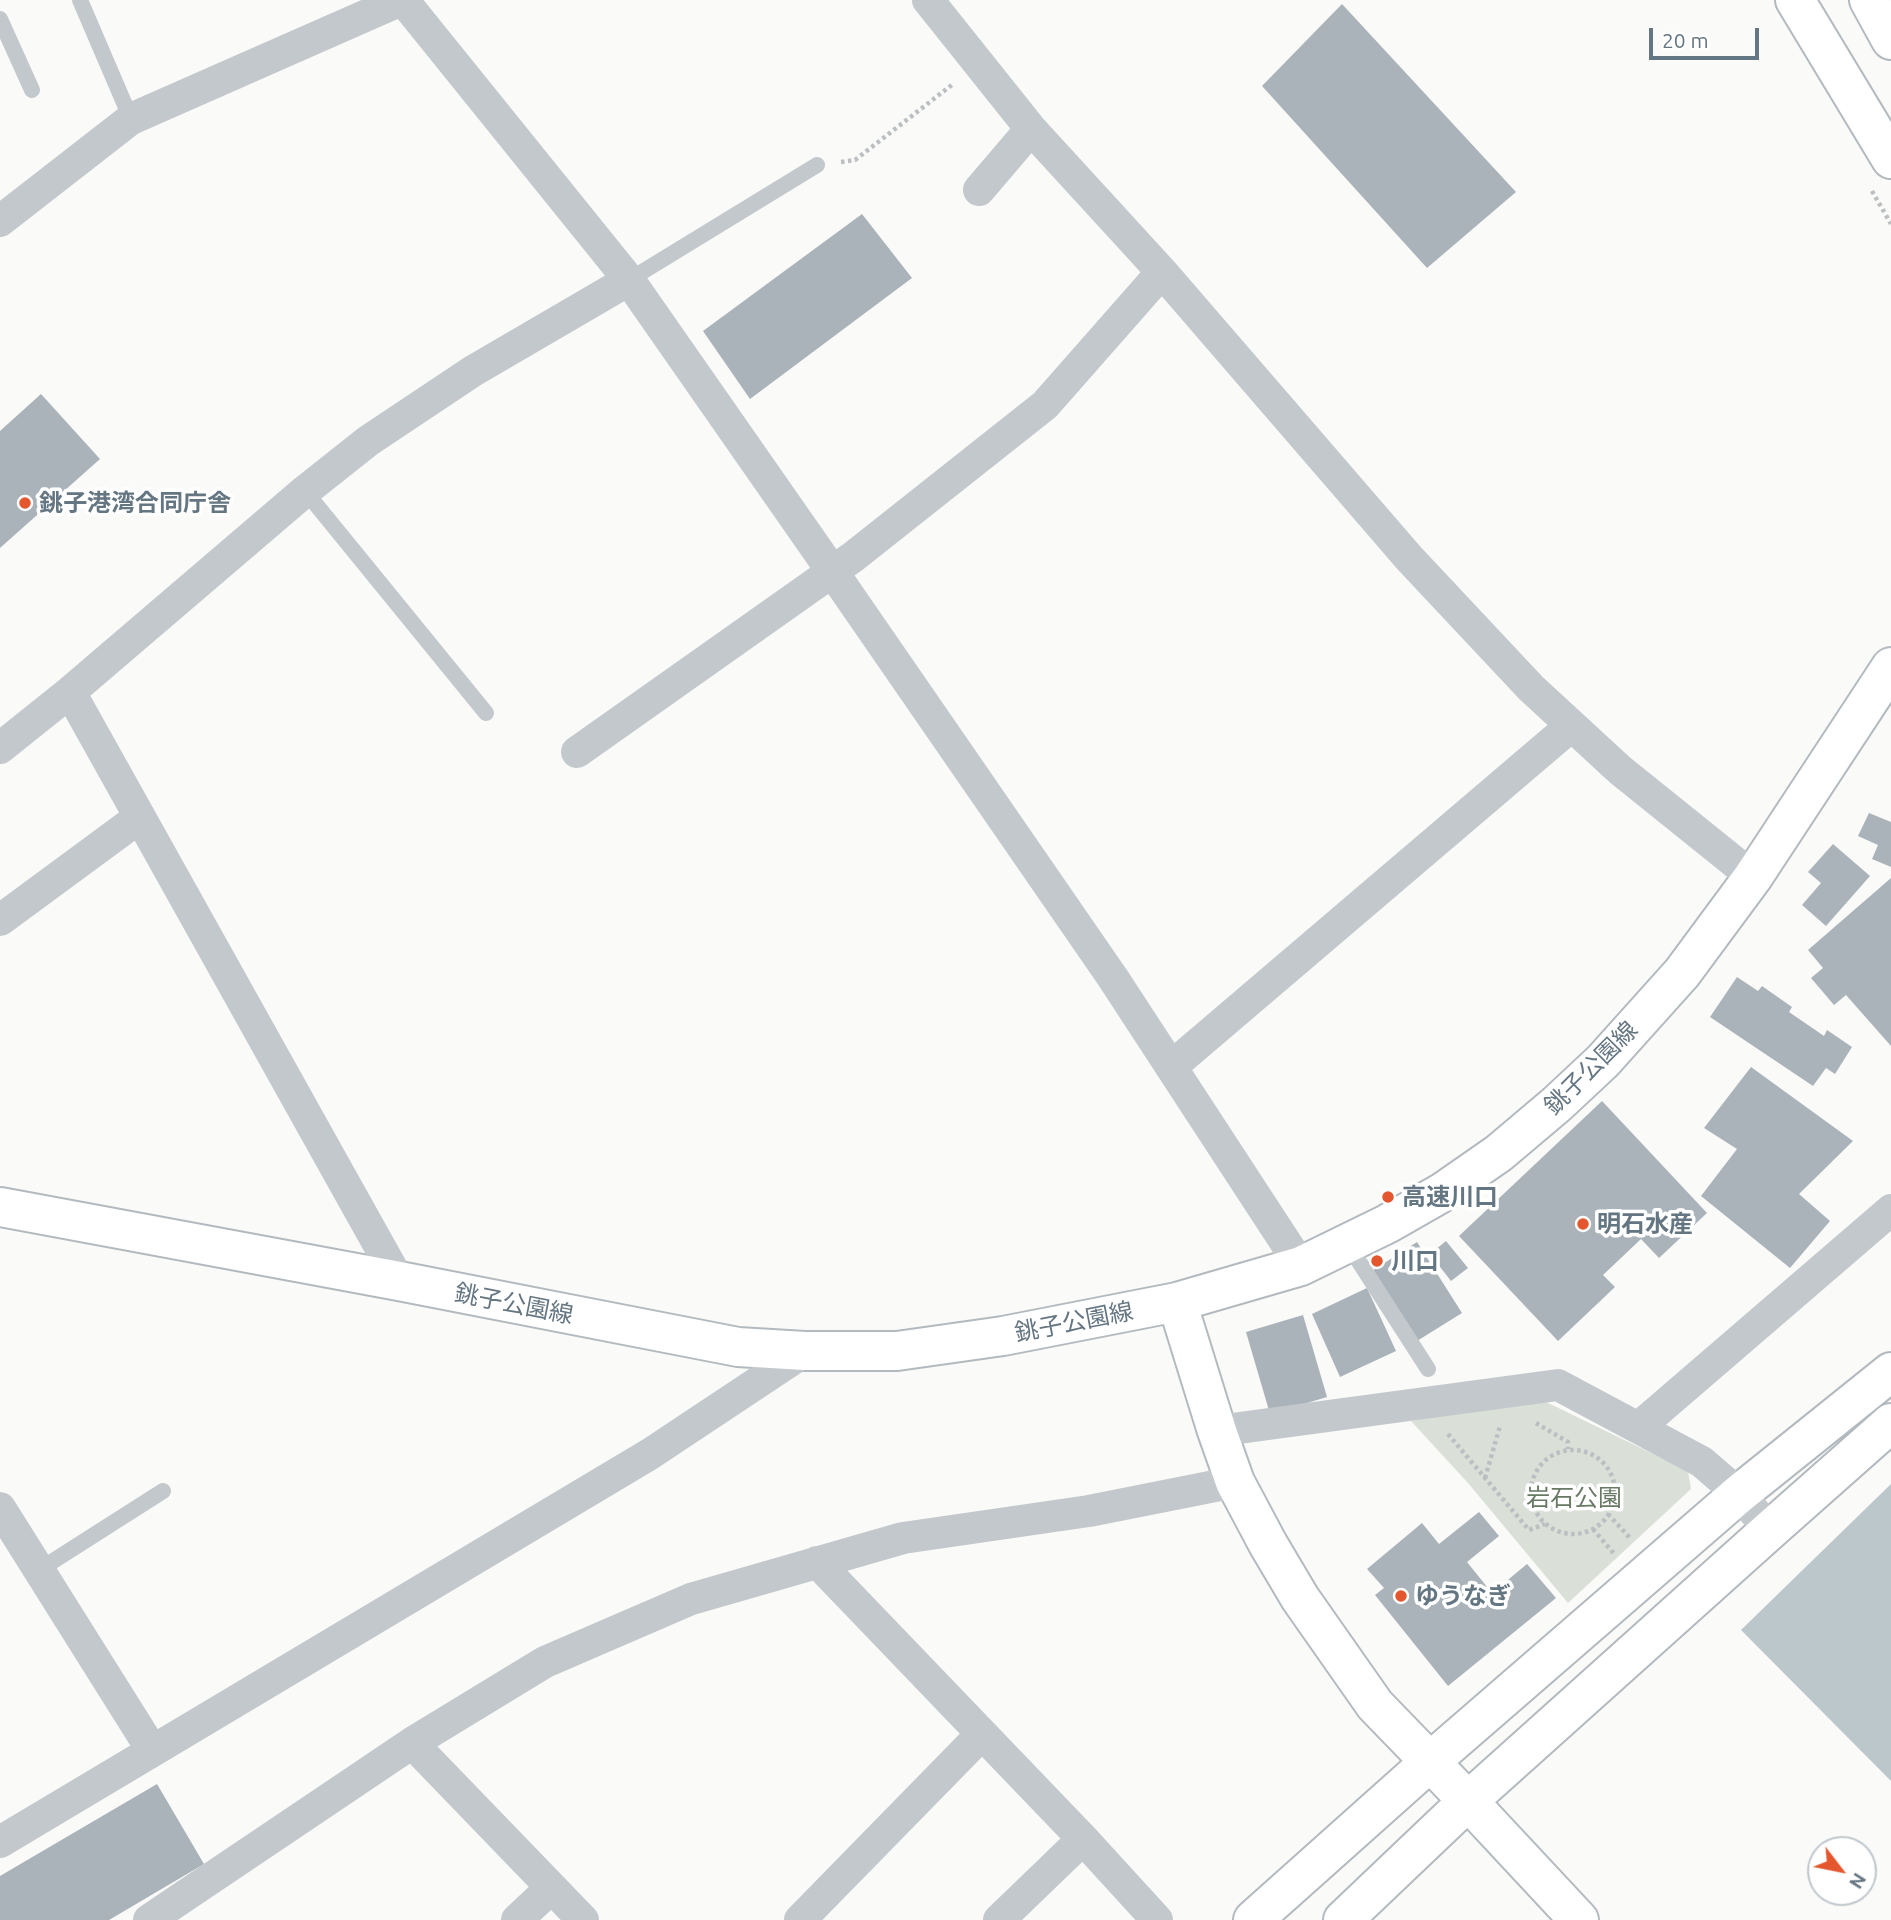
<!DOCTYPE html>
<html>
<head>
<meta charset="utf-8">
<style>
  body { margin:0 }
  #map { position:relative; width:1891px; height:1920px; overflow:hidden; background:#fafaf8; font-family:Ubuntu,sans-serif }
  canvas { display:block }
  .north { position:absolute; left:1807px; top:1836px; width:70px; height:70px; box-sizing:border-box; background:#fff; border:2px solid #c1c8cd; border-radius:50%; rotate:122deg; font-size:19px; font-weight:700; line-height:28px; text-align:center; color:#657683 }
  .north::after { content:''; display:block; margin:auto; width:24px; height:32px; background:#e4572e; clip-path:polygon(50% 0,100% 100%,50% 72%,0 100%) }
  .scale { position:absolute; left:1649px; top:28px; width:110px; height:32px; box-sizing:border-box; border:4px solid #657683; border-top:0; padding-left:9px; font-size:21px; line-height:24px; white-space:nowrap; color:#657683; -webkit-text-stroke:5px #fff; paint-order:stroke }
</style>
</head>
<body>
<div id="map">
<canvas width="1891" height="1920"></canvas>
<div class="north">N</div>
<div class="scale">20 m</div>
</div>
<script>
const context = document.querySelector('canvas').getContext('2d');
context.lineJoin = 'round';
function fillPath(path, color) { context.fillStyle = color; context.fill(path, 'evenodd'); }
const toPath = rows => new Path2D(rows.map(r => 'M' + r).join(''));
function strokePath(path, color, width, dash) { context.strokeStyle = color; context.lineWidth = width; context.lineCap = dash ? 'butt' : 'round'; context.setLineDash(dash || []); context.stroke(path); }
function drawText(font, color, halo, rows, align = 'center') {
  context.font = font + ' Ubuntu,"Noto Sans JP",sans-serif'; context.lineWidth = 7; context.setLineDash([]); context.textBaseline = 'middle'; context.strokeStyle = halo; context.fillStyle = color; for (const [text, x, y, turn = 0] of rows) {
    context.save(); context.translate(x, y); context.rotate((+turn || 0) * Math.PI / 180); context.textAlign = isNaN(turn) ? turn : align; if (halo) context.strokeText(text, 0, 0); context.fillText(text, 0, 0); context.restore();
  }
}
const green = toPath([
  [1540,1399,1688,1471,1691,1489,1568,1603,1468,1483,1411,1421]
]);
const water = toPath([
  [1891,1484,1891,1781,1741,1630]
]);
const building = toPath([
  [1342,4,1516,192,1427,268,1262,86],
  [862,214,912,278,750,399,703,331],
  [41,394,100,459,0,548,0,431],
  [1869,813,1891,822,1891,867,1872,859,1878,845,1858,836],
  [1833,844,1870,876,1826,926,1802,905,1821,883,1808,872],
  [1891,878,1891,1046,1846,995,1834,1005,1811,978,1823,968,1808,950],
  [1737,977,1758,991,1762,986,1792,1007,1789,1012,1824,1036,1827,1030,1852,1047,1835,1074,1826,1068,1813,1086,1710,1017],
  [1751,1067,1853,1141,1799,1194,1830,1221,1790,1268,1701,1196,1737,1149,1704,1128],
  [1602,1101,1707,1213,1659,1258,1641,1239,1603,1275,1615,1287,1558,1341,1459,1236],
  [1446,1241,1468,1268,1451,1281,1430,1254],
  [1417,1242,1462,1313,1417,1341,1372,1271],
  [1367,1288,1396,1351,1340,1377,1312,1314],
  [1303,1315,1327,1397,1270,1414,1246,1332],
  [1479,1512,1499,1536,1467,1562,1492,1593,1527,1564,1556,1598,1448,1686,1375,1595,1384,1588,1367,1569,1422,1523,1439,1544],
  [157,1784,204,1864,109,1920,0,1920,0,1876]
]);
const path = toPath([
  [841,162,855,160,953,84],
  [1872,191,1891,224],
  [1536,1423,1568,1442,1568,1449],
  [1448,1434,1529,1530,1545,1524],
  '1531 1492a42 42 0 1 1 84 0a42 42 0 1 1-84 0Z',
  [1485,1478,1500,1426],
  [1608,1514,1631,1539],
  [1593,1529,1615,1555]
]);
const lane = toPath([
  [80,0,131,119],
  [0,19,32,90],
  [629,280,817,165],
  [305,491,486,713],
  [1347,1243,1428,1369],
  [39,1570,163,1491]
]);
const street = toPath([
  [403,0,629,280,832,571,1113,978,1301,1266],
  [928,0,1031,129,1162,272,1409,558,1531,688,1620,770,1753,877],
  [979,190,1031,129],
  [0,221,131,119,401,0],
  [70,692,399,1281],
  [0,748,70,692,305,491,368,441,473,371,629,280],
  [577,752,853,557,1045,405,1162,272],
  [0,920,140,817],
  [1171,1067,1571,726],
  [1639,1427,1891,1210],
  [1217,1431,1558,1385,1702,1462,1739,1494,1770,1530],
  [0,1508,152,1750],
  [817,1562,1083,1839,1157,1920],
  [412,1743,583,1920],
  [0,1842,650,1454,805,1351],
  [149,1920,412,1743,545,1662,691,1599,903,1538,1089,1511,1235,1482],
  [517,1920,551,1888],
  [800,1920,982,1734],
  [999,1920,1083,1839]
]);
const secondary = toPath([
  [1795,0,1891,159],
  [1869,0,1891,40],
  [0,1207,399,1281,738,1347,805,1351,897,1351,1003,1336,1177,1302,1301,1266,1387,1224,1443,1192,1499,1153,1557,1104,1603,1061,1682,973,1753,877,1891,667],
  [1177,1302,1217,1431,1235,1482,1268,1544,1300,1598,1375,1705,1468,1801,1579,1920],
  [1253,1920,1431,1761,1739,1494,1891,1372],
  [1343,1920,1468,1801,1770,1530,1891,1423]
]);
const markers = [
  [25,503,7,"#e4572e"],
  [1388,1197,7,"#e4572e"],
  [1583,1224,7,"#e4572e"],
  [1377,1261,7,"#e4572e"],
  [1401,1596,7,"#e4572e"]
];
const poiNames = [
  ["銚子港湾合同庁舎",39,503],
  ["高速川口",1402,1197],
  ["明石水産",1597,1224],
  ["川口",1391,1261],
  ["ゆうなぎ",1415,1596]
];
const streetNames = [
  ["銚子公園線",1591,1068,-45],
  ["銚子公園線",514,1304,11],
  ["銚子公園線",1074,1322,-11]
];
const parkNames = [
  ["岩石公園",1574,1498]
];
fillPath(green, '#dadfd7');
fillPath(water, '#bbc7cb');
fillPath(building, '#aab3b9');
strokePath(secondary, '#b3babf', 42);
strokePath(path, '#bbbfc2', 4.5, [3.5, 3.5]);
strokePath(lane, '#c3c8cc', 16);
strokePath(street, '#c3c8cc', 32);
strokePath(secondary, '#fff', 38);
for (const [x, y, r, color] of markers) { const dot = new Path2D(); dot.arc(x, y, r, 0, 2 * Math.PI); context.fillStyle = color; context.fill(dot); strokePath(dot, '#fff', 2.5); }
drawText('bold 24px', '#657683', '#fff', poiNames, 'left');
drawText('24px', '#657683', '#fff', streetNames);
drawText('24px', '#687a64', '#fff', parkNames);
</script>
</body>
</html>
